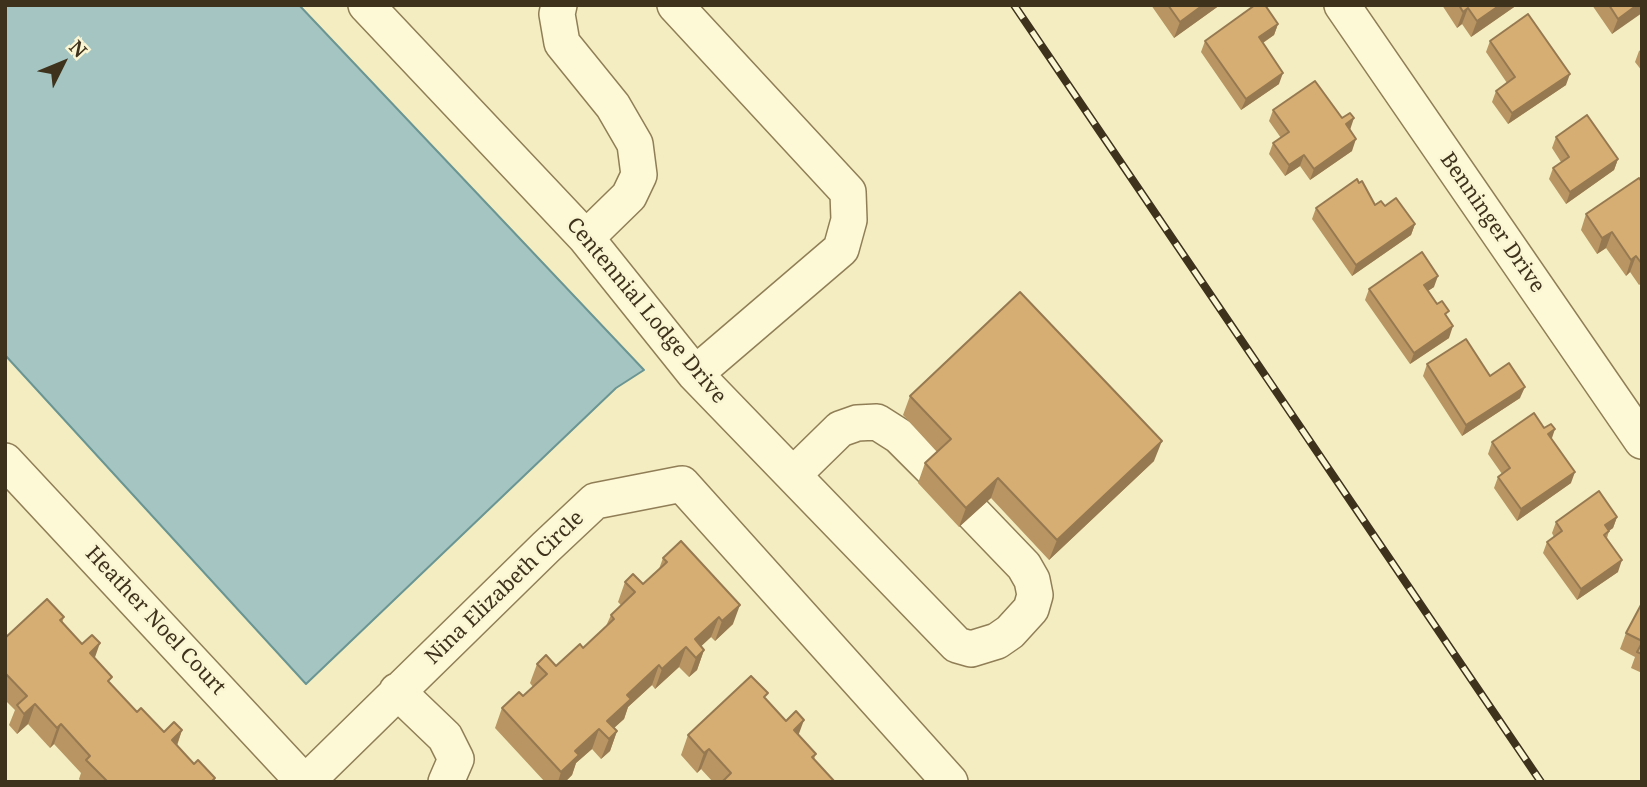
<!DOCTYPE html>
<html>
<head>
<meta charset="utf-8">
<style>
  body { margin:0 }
  #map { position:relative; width:1647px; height:787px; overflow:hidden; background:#f3edc1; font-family:"Noto Serif",serif }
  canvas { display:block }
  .frame { position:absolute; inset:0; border:7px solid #3e321c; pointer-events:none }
  .north { position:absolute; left:28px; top:28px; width:70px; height:70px; -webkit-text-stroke:5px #faf5d2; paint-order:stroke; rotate:47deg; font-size:19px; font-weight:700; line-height:28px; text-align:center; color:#3e321c }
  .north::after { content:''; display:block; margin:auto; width:24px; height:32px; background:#3e321c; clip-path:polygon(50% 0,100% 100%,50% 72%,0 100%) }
</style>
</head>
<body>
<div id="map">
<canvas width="1647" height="787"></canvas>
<div class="frame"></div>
<div class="north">N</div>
</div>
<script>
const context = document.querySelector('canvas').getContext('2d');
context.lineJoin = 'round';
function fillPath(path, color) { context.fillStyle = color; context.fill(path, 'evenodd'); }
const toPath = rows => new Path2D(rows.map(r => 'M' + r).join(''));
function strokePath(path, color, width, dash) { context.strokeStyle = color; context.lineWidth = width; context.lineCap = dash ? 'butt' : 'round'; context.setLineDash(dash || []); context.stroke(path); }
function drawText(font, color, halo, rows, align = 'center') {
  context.font = font + ' "Noto Serif",serif'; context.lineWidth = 5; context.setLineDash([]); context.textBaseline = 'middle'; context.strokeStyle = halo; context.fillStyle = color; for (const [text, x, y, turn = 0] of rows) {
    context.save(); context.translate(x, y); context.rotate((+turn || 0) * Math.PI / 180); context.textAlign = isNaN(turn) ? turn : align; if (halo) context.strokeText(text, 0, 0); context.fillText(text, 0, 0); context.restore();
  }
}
const water = toPath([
  [5,5,299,5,644,370,616,388,306,684,5,355,5,5]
]);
const minor = toPath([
  [366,5,586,238,695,374,957,645,971,649,997,641,1010,632,1031,609,1035,595,1032,580,1024,566,974,514],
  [559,5,557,14,562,43,613,106,635,144,639,175,629,196,586,238],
  [675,5,848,192,849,220,841,249,695,374],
  [1342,5,1642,441],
  [5,461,304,782],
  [793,475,840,429,857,423,877,422,899,436,932,469],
  [397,691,445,737,456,759,446,782],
  [306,782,546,547,595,501,682,484,950,782]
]);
const rail = toPath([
  [1014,5,1541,782]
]);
const wall = toPath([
  [1151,5,1220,5,1174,38],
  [1442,5,1517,5,1471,37,1462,24,1457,28],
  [1592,5,1642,5,1612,34],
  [1278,24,1274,35,1263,43,1279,84,1241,110,1201,52,1205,41],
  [1490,41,1566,85,1508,124,1492,102,1496,91,1507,83,1486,52],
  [1642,49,1642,71,1635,62,1639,51],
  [1273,110,1350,130,1352,151,1310,180,1300,166,1285,176,1269,154,1273,143,1281,138,1269,121],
  [1556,137,1618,159,1614,170,1566,204,1549,179,1553,168,1561,162,1552,148],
  [1642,182,1642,283,1639,285,1630,272,1626,276,1606,248,1597,254,1581,230,1586,214],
  [1375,205,1385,206,1415,224,1411,235,1352,276,1312,219,1316,208],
  [1434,287,1428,291,1447,318,1449,338,1410,364,1365,300,1369,289],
  [1427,364,1490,376,1520,398,1462,436,1423,376],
  [910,396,1154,461,1049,560,991,498,959,527,918,483,925,463,937,452,903,415],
  [1552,439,1571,483,1517,521,1494,488,1498,477,1502,474,1488,454,1492,442],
  [1617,517,1613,528,1609,531,1607,538,1618,572,1577,600,1543,553,1547,542,1554,537,1552,533,1556,522],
  [663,558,733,624,715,641,711,637,701,646,704,650,697,670,689,677,679,667,655,689,652,685,628,707,624,719,614,728,617,731,610,751,601,759,592,749,576,763,572,775,565,782,545,782,495,728,502,708,523,696,533,687,530,683,537,664,556,666,583,648,606,626,611,615,621,605,618,602,625,582,643,584,659,569],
  [1642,603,1642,673,1631,668,1635,657,1620,649,1626,633],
  [64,617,62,623,95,658,110,683,137,712,164,732,182,730,177,746,194,764,215,778,214,782,81,782,79,779,81,773,54,744,50,748,28,724,17,734,9,725,15,710,5,700,5,638],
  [765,699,816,754,814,759,835,782,713,782,701,769,697,773,681,755,688,735]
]);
const shadedWall = toPath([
  [1203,5,1220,5,1174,38,1180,22],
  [1500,5,1517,5,1471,37,1477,21],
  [1637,5,1642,5,1642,13,1612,34,1618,19],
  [1468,8,1462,24,1457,28,1463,12],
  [1278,24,1274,35,1255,48,1259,37],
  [1283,73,1279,84,1241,110,1246,99],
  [1570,74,1566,85,1508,124,1512,113],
  [1354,118,1350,130,1346,124],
  [1356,139,1352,151,1310,180,1314,169],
  [1304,155,1300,166,1285,176,1289,165],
  [1618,159,1614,170,1566,204,1570,192],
  [1415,224,1411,235,1352,276,1356,265],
  [1612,232,1606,248,1597,254,1602,238],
  [1636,256,1630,272,1626,276,1631,260],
  [1438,276,1434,287,1420,296,1424,285],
  [1453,326,1449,338,1410,364,1414,353],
  [1525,387,1520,398,1462,436,1466,425],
  [1555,429,1551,441,1548,434],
  [1162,441,1154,461,1049,560,1057,540],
  [1575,472,1571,483,1517,521,1521,509],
  [998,478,991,498,959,527,966,508],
  [1617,517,1613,528,1601,536,1605,525],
  [1622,560,1618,572,1577,600,1581,589],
  [740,605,733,624,715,641,722,621],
  [719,617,711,637,693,654,695,639],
  [100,643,93,663,90,653],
  [686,647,679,667,655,689,662,669],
  [704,650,697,670,689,677,696,658],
  [659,665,652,685,628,707,624,719,605,736,607,721,627,695],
  [35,704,28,724,17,734,24,714],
  [804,720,797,739,794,730],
  [61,724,54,744,50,748,57,728],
  [599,729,592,749,576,763,572,775,565,782,558,782,561,772,575,751],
  [182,730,175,750,172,740],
  [617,731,610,751,601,759,609,739],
  [709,749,701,769,697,773,704,753]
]);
const building = toPath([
  [1168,5,1203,5,1180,22,1168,5],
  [1255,5,1265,5,1278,24,1259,37,1283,73,1246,99,1205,41,1255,5],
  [1459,5,1500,5,1477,21,1468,8,1463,12,1459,5],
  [1609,5,1637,5,1618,19,1609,5],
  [1528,14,1570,74,1512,113,1496,91,1515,77,1490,41,1528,14],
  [1315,81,1342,118,1350,113,1354,118,1346,124,1356,139,1314,169,1304,155,1289,165,1273,143,1289,132,1273,110,1315,81],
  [1587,115,1618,159,1570,192,1553,168,1569,157,1556,137,1587,115],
  [1639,178,1642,182,1642,264,1636,256,1631,260,1612,232,1602,238,1586,214,1639,178],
  [1357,179,1359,183,1362,181,1375,205,1381,201,1385,206,1396,198,1415,224,1356,265,1316,208,1357,179],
  [1422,252,1438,276,1424,285,1437,304,1442,301,1449,311,1445,314,1453,326,1414,353,1369,289,1422,252],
  [1020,292,1162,441,1057,540,998,478,966,508,925,463,951,439,910,396,1020,292],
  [1466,339,1490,376,1509,363,1525,387,1466,425,1427,364,1466,339],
  [1534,413,1544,428,1551,424,1555,429,1548,434,1575,472,1521,509,1498,477,1510,468,1492,442,1534,413],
  [1599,491,1617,517,1605,525,1609,531,1604,535,1622,560,1581,589,1547,542,1562,531,1556,522,1599,491],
  [681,541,740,605,722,621,719,617,695,639,704,650,696,658,686,647,662,669,659,665,627,695,631,699,607,721,617,731,609,739,599,729,575,751,579,755,561,772,502,708,519,692,523,696,547,674,537,664,546,655,556,666,580,644,583,648,614,619,611,615,635,592,625,582,633,574,643,584,667,562,663,558,681,541],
  [47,599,64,617,60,620,82,644,92,635,100,643,90,653,112,677,108,681,137,712,141,708,164,732,174,722,182,730,172,740,194,764,198,760,215,778,211,782,108,782,86,760,90,756,61,724,57,728,35,704,24,714,17,705,27,696,5,673,5,638,47,599],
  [1642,603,1642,641,1626,633,1642,603],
  [1642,643,1642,654,1637,652,1642,643],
  [751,676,768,693,764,697,786,721,796,711,804,720,794,730,816,754,812,757,835,782,722,782,731,773,709,749,704,753,688,735,751,676]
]);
const streetNames = [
  ["Benninger Drive",1492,223,55],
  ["Centennial Lodge Drive",646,311,50],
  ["Nina Elizabeth Circle",505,588,-44],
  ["Heather Noel Court",155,621,47]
];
fillPath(water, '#a4c5c1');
strokePath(water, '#6a9592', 2);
strokePath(minor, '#907e56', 38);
strokePath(minor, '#fdf8d6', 35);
strokePath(rail, '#3e321c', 8);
strokePath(rail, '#faf5d2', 5, [16]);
fillPath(wall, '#b89562');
fillPath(shadedWall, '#967950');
fillPath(building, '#d6ad72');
strokePath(building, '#967950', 2);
drawText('21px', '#3e321c', '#faf5d2', streetNames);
</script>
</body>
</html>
